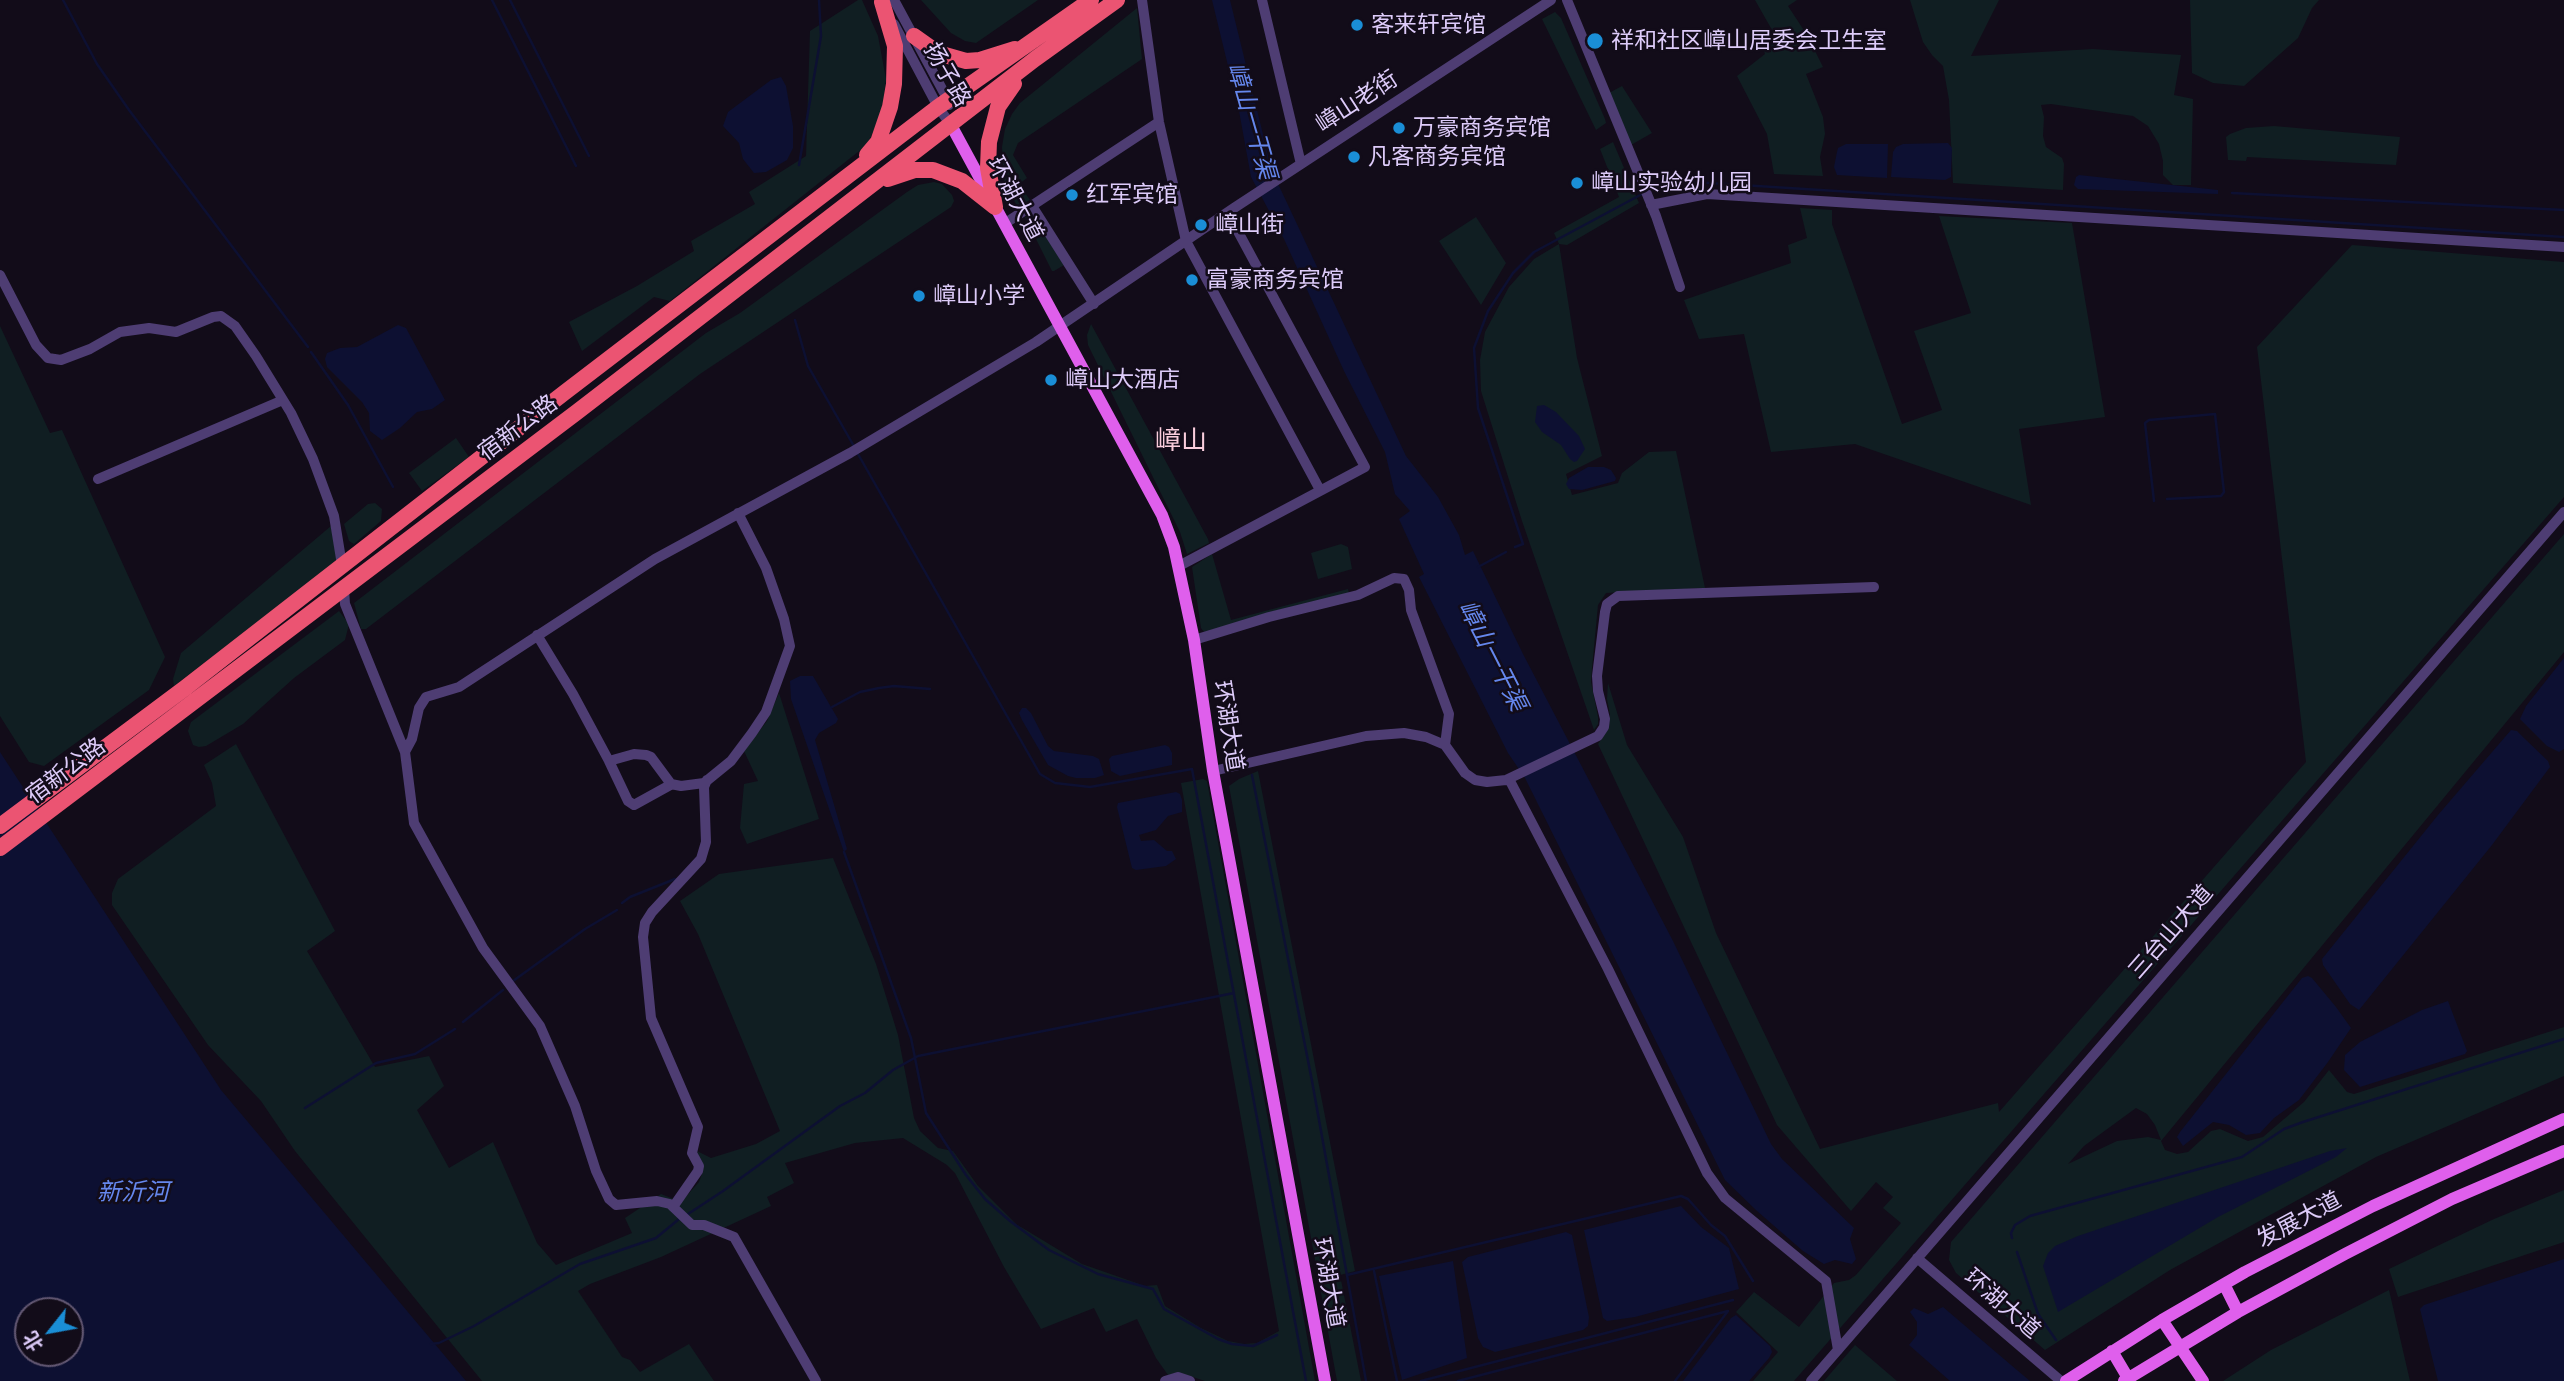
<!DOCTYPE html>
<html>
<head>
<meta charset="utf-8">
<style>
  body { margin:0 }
  #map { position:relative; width:2564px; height:1381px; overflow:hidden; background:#120c19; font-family:Quicksand,"Noto Sans SC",sans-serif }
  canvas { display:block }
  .north { position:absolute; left:14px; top:1297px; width:70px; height:70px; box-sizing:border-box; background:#120c19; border:2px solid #635873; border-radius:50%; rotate:239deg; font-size:19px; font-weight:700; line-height:28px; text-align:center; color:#ddcbf9 }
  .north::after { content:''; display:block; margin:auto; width:24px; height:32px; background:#1a8ed6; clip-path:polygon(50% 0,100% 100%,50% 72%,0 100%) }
</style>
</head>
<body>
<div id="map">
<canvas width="2564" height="1381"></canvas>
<div class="north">北</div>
</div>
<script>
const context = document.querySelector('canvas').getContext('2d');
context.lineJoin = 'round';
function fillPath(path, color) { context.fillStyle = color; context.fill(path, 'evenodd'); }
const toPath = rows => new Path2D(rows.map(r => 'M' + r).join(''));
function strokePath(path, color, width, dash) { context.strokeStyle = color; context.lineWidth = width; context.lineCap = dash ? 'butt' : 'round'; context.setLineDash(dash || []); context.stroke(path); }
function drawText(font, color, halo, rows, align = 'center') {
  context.font = font + ' Quicksand,"Noto Sans SC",sans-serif'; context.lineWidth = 5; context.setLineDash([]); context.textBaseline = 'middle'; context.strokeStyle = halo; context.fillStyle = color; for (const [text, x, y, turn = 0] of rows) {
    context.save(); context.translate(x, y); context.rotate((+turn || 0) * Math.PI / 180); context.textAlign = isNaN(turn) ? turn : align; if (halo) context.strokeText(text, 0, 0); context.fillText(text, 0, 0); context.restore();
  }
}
const green = toPath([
  [858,0,862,0,878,36,886,79,882,112,868,144,670,301,654,297,582,351,569,322,637,286,694,251,691,241,755,204,749,192,806,156,810,31],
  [921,0,1038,0,976,43,965,41,951,33],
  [1755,0,1797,0,1788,6,1807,35,1823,67,1806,74,1823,117,1825,134,1820,157,1823,176,1774,174,1767,134,1737,76,1765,54,1763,47,1776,37],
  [1910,0,1999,0,1971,56,2093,49,2181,55,2174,95,2193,99,2191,185,2173,185,2163,175,2163,161,2159,144,2148,126,2133,116,2051,104,2041,105,2044,117,2043,136,2046,147,2062,158,2064,164,2063,190,1953,183,1949,100,1943,66,1932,55,1923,42],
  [2190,0,2319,0,2312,8,2298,38,2244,86,2213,83,2192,73],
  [1137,8,1142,59,1018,143,1013,155,1027,178,1019,184,1030,200,1021,206,1017,206,1004,182,1002,147,1005,129,1012,114,1020,103],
  [1555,12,1561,18,1605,119,1606,123,1596,130,1542,19],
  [1622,86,1652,133,1631,145,1609,93],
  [2274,126,2400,137,2396,165,2247,157,2246,161,2228,160,2226,137,2230,134,2246,128],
  [1613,142,1639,203,1567,245,1559,244,1577,358,1602,456,1566,474,1572,495,1618,483,1622,473,1649,452,1676,451,1705,588,1606,593,1598,605,1592,668,1591,682,1598,717,1598,724,1594,730,1522,521,1481,391,1480,360,1485,332,1509,287,1534,259,1559,244,1554,233,1619,197,1600,149],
  [934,182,942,184,952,195,954,201,951,207,700,374,366,629,361,629,354,603,706,333,740,313,907,192,918,185],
  [1800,208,1832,210,1832,224,1902,424,1942,410,1914,331,1971,313,1939,216,2072,223,2105,417,2019,429,2031,505,1855,444,1771,452,1744,334,1699,339,1684,300,1791,263,1788,245,1807,238],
  [1032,214,1064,265,1054,271,1052,271,1025,217],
  [1476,217,1506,263,1481,305,1439,241],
  [2352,245,2564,262,2564,497,1794,1381,1753,1381,1778,1352,1736,1312,1754,1292,1799,1327,1834,1283,1849,1280,1856,1275,1901,1223,1883,1208,1893,1197,1876,1182,1851,1211,1777,1125,1598,744,1609,728,1610,714,1607,699,1608,683,1627,745,1683,837,1716,933,1820,1149,1998,1103,1999,1112,2306,762,2257,347],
  [1091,324,1208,539,1209,543,1187,554,1180,532,1088,345,1087,335],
  [0,326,50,433,62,430,165,657,149,690,44,766,29,762,0,716],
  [456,438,469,457,422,491,409,473],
  [375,503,382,509,381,521,354,544,349,541,344,524,368,504],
  [331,526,337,561,174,686,173,679,181,653],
  [2564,534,2564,652,2161,1141,2165,1150,2177,1154,2188,1152,2211,1131,2220,1129,2248,1141,2263,1137,2304,1102,2329,1070,2347,1092,2354,1094,2564,1027,2564,1076,2376,1157,2170,1270,2045,1350,1956,1273,1949,1260,1951,1242],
  [2136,1108,2147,1114,2155,1125,2161,1140,2148,1137,2117,1141,2068,1164,2084,1146],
  [1341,544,1348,547,1352,569,1318,579,1311,553],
  [1212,554,1231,620,1348,589,1349,594,1204,632,1201,628,1192,567],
  [339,611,349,624,345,640,294,678,243,724,206,746,199,747,193,745,188,731,191,722],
  [779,693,819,819,747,844,740,828,744,784,758,781,744,751,767,721],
  [236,744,335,931,307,951,375,1067,429,1056,444,1086,417,1110,449,1168,493,1142,537,1243,556,1265,632,1233,625,1218,661,1194,681,1202,699,1182,703,1171,697,1151,711,1158,756,1144,780,1131,698,934,680,901,719,874,833,858,876,964,898,1035,914,1118,920,1131,938,1148,953,1151,978,1186,1016,1224,1082,1264,1145,1286,1157,1285,1165,1306,1201,1328,1228,1341,1244,1344,1257,1343,1279,1331,1181,783,1203,779,1207,781,1315,1381,1205,1381,1178,1372,1168,1375,1156,1358,1137,1319,1106,1332,1094,1308,1041,1329,1004,1267,955,1173,947,1165,903,1138,855,1143,785,1163,794,1183,767,1197,771,1206,661,1257,590,1284,578,1291,622,1357,630,1360,640,1372,689,1344,714,1381,482,1381,295,1151,261,1101,208,1045,112,905,112,893,118,879,216,806,212,783,204,765],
  [1258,771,1355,1271,1340,1275,1361,1381,1337,1381,1229,786,1239,779],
  [2564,1190,2564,1242,2398,1297,2389,1269,2494,1219],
  [2389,1290,2410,1381,2223,1381,2271,1350],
  [1855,1345,1897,1381,1824,1381]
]);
const water = toPath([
  [1212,0,1230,0,1272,171,1406,456,1438,497,1459,535,1465,555,1473,551,1523,654,1673,941,1771,1144,1782,1159,1854,1228,1850,1239,1856,1259,1852,1264,1835,1260,1824,1264,1803,1251,1757,1211,1725,1180,1525,778,1508,753,1419,577,1424,574,1399,519,1410,511,1395,494,1385,452,1344,371,1284,239,1251,177,1239,111],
  [781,77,786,86,793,126,793,148,787,160,766,172,754,173,743,159,739,143,723,126,728,112,771,80],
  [1948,143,1952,148,1951,172,1951,177,1945,180,1891,177,1893,152,1896,147,1903,144],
  [1846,144,1888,144,1887,178,1837,175,1834,167,1837,152,1838,148],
  [2079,175,2218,190,2218,194,2078,189,2074,185,2076,177],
  [398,325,406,328,445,400,432,409,417,412,400,428,382,440,370,431,369,413,362,402,327,367,325,359,327,353,340,348,357,347],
  [1544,405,1556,412,1579,436,1585,449,1577,461,1574,462,1570,459,1561,445,1542,432,1535,422,1537,406],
  [1588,467,1604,467,1611,470,1616,478,1615,481,1582,490,1569,489,1566,484,1569,478],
  [2564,658,2564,749,2559,752,2547,746,2520,719,2526,706],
  [800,676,813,676,838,719,836,723,819,733,815,740,847,849,844,852,791,699,790,681],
  [1022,708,1026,708,1031,713,1048,746,1054,751,1093,756,1099,759,1104,775,1095,778,1076,778,1068,776,1048,765,1022,720,1019,713],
  [2511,730,2517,731,2524,738,2548,761,2550,767,2492,845,2359,1010,2350,1004,2323,965,2322,959,2438,815],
  [1165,745,1169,747,1172,753,1172,765,1120,776,1111,771,1109,759,1112,756],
  [0,752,221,1090,466,1381,0,1381],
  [28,1311,70,1311,70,1353,28,1353],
  [1176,792,1180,794,1182,800,1182,812,1168,816,1156,830,1139,835,1141,841,1154,840,1167,851,1172,851,1176,859,1166,866,1136,870,1132,868,1117,807,1118,803],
  [2308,976,2312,978,2336,1007,2351,1028,2328,1062,2299,1100,2274,1118,2260,1133,2246,1135,2229,1125,2213,1122,2183,1146,2177,1137,2180,1132,2302,978],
  [2448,1001,2467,1051,2465,1054,2360,1087,2344,1070,2345,1055,2360,1042,2422,1010],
  [2347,1148,2336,1157,2218,1217,2058,1312,2043,1266,2048,1253,2055,1246,2078,1236,2330,1151],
  [1681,1206,1701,1227,1729,1248,1739,1289,1635,1317,1607,1321,1603,1318,1584,1230],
  [1566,1232,1572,1235,1589,1317,1588,1326,1583,1330,1495,1352,1483,1347,1478,1338,1462,1262,1468,1257],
  [2564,1259,2564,1381,2438,1381,2420,1309,2424,1305],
  [1453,1261,1467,1358,1402,1380,1379,1276],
  [1943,1307,2011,1365,2030,1381,1950,1381,1909,1345,1917,1335,1917,1322,1910,1312,1914,1308,1928,1314],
  [1736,1315,1770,1346,1772,1352,1769,1358,1749,1381,1683,1381,1731,1318]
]);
const stream = toPath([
  [63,0,97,64,129,110,308,347],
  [492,0,576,166],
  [510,0,589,156],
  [799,165,821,36,819,0],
  [1650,190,1662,184,1678,181,2564,237],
  [2232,193,2564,210],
  [795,320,808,366,855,448],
  [311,352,348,405,393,487],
  [858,454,1040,774,1055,783,1090,787,1192,769,1306,1381],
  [2154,501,2145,423,2149,420,2215,414,2224,492,2221,496,2167,499],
  [1515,547,1523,544,1478,408,1474,348,1488,311,1513,273,1534,252,1644,193],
  [1478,567,1506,552],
  [832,707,860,692,879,688,894,686,930,689],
  [1252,775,1312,1081,1366,1381],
  [844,852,911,1038,926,1113,966,1175,985,1199,1010,1221,1049,1250,1098,1274,1153,1289,1164,1309,1218,1339,1232,1344,1253,1346,1277,1335],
  [622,903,630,897,675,879],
  [513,981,585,929,617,910],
  [463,1022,503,990],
  [305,1108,376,1063,415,1054,455,1029],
  [685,1216,723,1191,840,1106,865,1093,893,1070,918,1056,1234,993],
  [2012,1238,2011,1233,2015,1225,2030,1216,2242,1157,2284,1129,2303,1122,2564,1039],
  [2017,1252,2038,1314,2056,1340],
  [1374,1271,1397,1381],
  [1347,1275,1681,1196,1688,1199,1711,1225,1725,1236,1753,1281],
  [431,1344,439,1343,474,1326,580,1264,656,1238,679,1219],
  [1421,1381,1733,1300],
  [1458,1381,1728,1311,1675,1381]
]);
const minor = toPath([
  [894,0,948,100,949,105],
  [1142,0,1159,122,1186,241,1320,490],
  [1262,0,1301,164],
  [1567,0,1656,216,1680,287],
  [894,24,938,107,951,125],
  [1651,205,1707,194,2564,247],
  [1032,206,1094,304],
  [1004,224,1159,122],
  [0,275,36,345,48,358,61,360,90,349,120,332,149,328,176,332,213,317,221,316,235,326,256,356,291,413,313,459,334,516,342,565],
  [98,479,283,400],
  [1179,566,1365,467,1228,213],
  [344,589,345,604,405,752,414,823,483,948,540,1026,575,1106,596,1171,609,1199,616,1205,657,1201,670,1204,692,1225,704,1225,734,1237,816,1381],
  [537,635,573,694,609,761,634,754,646,755,651,757,671,784,681,786,704,783,731,761,752,733,766,712,790,646,784,619,766,568,738,513],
  [1194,640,1269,617,1358,595,1394,578,1404,579,1409,590,1411,610,1449,714,1445,745],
  [405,752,412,739,419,708,426,697,459,687,655,559,850,453,1036,342,1234,208,1551,0],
  [609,761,628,801,634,805,672,784],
  [1213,771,1366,736,1404,733,1426,737,1445,745,1465,773,1475,780,1487,782,1506,780,1598,736,1604,727,1605,719,1598,691,1597,676,1605,612,1607,604,1618,596,1874,587],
  [1509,779,1608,969,1707,1173,1725,1198,1826,1281,1838,1350],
  [673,1207,698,1171,699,1166,692,1153,698,1127,651,1018,643,937,645,923,652,912,701,859,706,842,704,787,707,780],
  [1917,1258,2061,1381],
  [1165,1381,1178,1377,1190,1381],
  [1811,1381,2564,512]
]);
const major = toPath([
  [951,125,1162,515,1174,547,1194,640,1213,771,1325,1381],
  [2224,1284,2238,1312],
  [2162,1320,2203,1381],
  [2112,1351,2128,1378],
  [2066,1381,2162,1320,2245,1272,2373,1206,2564,1119],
  [2124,1381,2238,1312,2345,1254,2452,1199,2564,1151]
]);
const highway = toPath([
  [914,36,938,53,966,61,980,60,1015,49],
  [867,155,878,142,890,107,894,84,895,46,882,2],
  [888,179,915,170,933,170,962,181,995,207],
  [995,207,988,168,989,142,998,107,1014,84],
  [0,826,185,688,564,393,938,107,1091,0],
  [0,848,577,412,1035,59,1117,0]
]);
const markers = [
  [1357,25,7,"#1a8ed6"],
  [1595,41,9,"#1a8ed6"],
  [1399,128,7,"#1a8ed6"],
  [1354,157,7,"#1a8ed6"],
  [1577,183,7,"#1a8ed6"],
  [1072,195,7,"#1a8ed6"],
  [1201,225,7,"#1a8ed6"],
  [1192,280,7,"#1a8ed6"],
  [919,296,7,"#1a8ed6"],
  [1051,380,7,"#1a8ed6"]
];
const poiNames = [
  ["客来轩宾馆",1371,25],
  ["祥和社区嶂山居委会卫生室",1611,41],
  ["万豪商务宾馆",1413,128],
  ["凡客商务宾馆",1368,157],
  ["嶂山实验幼儿园",1591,183],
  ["红军宾馆",1086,195],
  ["嶂山街",1215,225],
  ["富豪商务宾馆",1206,280],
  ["嶂山小学",933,296],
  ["嶂山大酒店",1065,380]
];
const streetNames = [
  ["扬子路",947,75,60],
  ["嶂山老街",1357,102,-33],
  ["环湖大道",1015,199,62],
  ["宿新公路",518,428,-37],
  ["环湖大道",1228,726,81],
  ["宿新公路",66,771,-37],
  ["三台山大道",2171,932,-49],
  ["发展大道",2299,1220,-28],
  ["环湖大道",1328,1283,80],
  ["环湖大道",2002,1304,41]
];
const waterNames = [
  ["嶂山一干渠",1251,121,74],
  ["嶂山一干渠",1492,656,63],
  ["新沂河",133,1193]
];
const quarterNames = [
  ["嶂山",1181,441]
];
fillPath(green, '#101e22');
fillPath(water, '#0d1032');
strokePath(stream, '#0d1032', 2.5);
strokePath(minor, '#4e3d73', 10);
strokePath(major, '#df5fec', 12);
strokePath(highway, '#eb5472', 16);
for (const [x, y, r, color] of markers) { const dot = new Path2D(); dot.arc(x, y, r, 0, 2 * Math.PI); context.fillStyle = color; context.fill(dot); strokePath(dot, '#120c19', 2.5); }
drawText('23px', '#ddcbf9', '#120c19', poiNames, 'left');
drawText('23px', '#ddcbf9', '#120c19', streetNames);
drawText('italic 24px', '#6587ed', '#120c19', waterNames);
drawText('26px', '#f9cddc', '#120c19', quarterNames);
</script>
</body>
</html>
